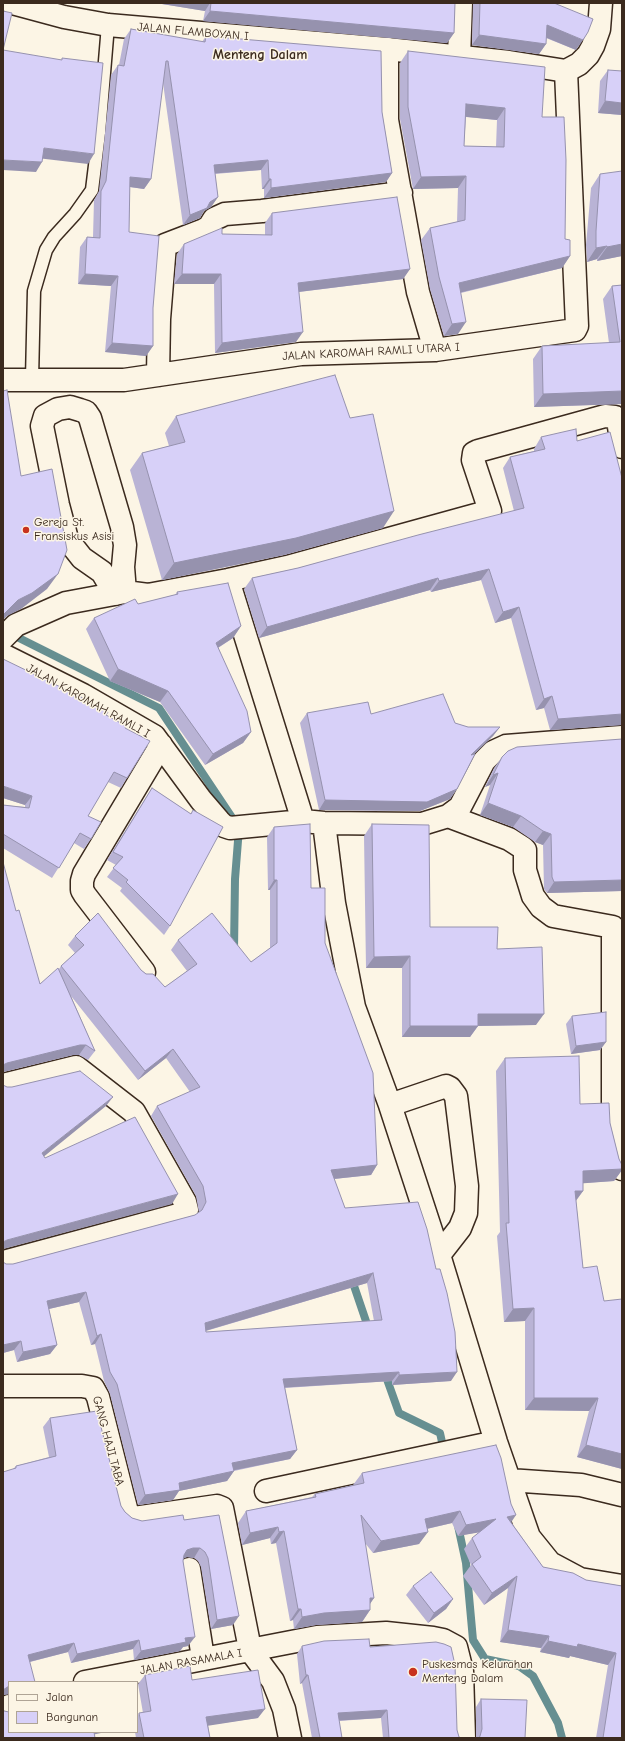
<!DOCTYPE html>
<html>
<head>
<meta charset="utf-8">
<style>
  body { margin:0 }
  #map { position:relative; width:625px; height:1741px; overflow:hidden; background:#fcf5e5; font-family:"Comic Neue",sans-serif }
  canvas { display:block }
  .frame { position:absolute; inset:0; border:4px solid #3b2a1e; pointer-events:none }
  .legend { position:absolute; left:8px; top:1681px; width:130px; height:52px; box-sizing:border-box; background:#fcf5e5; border:1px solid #afa495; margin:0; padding:5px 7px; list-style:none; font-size:12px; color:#3b2a1e }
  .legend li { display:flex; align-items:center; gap:8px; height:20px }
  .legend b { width:20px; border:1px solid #afa495 }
</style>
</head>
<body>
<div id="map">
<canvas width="625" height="1741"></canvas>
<div class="frame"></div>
<ul class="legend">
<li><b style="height:5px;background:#fcf5e5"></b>Jalan</li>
<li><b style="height:11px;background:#d7d0f8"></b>Bangunan</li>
</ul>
</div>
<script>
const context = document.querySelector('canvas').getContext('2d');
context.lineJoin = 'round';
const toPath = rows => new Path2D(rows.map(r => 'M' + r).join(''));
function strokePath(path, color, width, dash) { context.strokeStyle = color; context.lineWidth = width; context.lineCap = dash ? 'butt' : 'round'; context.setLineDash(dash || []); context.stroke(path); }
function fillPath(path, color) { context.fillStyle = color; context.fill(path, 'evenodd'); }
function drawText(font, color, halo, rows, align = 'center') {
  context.font = font + ' "Comic Neue",sans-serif'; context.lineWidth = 3; context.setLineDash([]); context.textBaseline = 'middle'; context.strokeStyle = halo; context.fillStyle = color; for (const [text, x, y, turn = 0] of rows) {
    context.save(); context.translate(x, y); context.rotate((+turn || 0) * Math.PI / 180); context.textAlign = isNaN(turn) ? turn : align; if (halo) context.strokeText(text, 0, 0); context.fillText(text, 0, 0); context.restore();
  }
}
const stream = toPath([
  [9,633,159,708,239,828,235,879,234,950],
  [351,1277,369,1330],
  [384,1371,399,1413,440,1433,444,1451],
  [458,1526,466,1563,473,1640,485,1659,519,1666,533,1676,558,1723,562,1738]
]);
const lane = toPath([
  [32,379,34,291,46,250,54,237,75,214,92,190,99,133,108,25]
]);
const street = toPath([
  [387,49,387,120,418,292,435,350],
  [459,57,461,3],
  [158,375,159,319,165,245,204,230,209,227,214,219,225,214,262,211,401,193],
  [3,380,124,380,301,354,435,350,575,330,577,326,566,71],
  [228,580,303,821],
  [115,594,102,572,82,558,67,539,58,505,42,426,45,416,58,409,70,407,80,410,86,412,90,418,122,527,125,545,123,567,125,592],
  [3,638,16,625,66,603,125,592,148,595,228,580,287,567,490,511,473,460,474,453,478,451,605,416,615,417,618,420,622,447],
  [3,655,83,695,154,736,201,800,219,821,224,826,230,828,303,821,324,823,422,824,448,816,460,807,484,761,493,752,506,746,622,737],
  [448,816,509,839,523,848,525,850,525,870,533,896,541,907,553,916,613,927,613,1133,622,1169],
  [324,823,334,903,354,1007,390,1105,439,1255,496,1442,529,1537,550,1563,580,1579,622,1586],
  [144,972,85,895,82,890,82,881,84,874,161,745],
  [3,1085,76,1067,134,1112,185,1202,187,1210,185,1213,3,1262],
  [390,1105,446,1086,450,1088,456,1096,467,1186,466,1213,460,1228,439,1255],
  [3,1386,82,1386,93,1388,98,1397,127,1512,134,1518,217,1506,222,1508,250,1649],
  [509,1480,581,1485,622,1495],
  [266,1491,496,1442],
  [189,1569,203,1658],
  [246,1650,253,1654,273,1681,284,1709,290,1738],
  [85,1682,317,1637,386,1633,433,1638,443,1640,456,1647,462,1671,464,1738],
  [3,1709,9,1706]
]);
const secondary = toPath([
  [12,3,64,17,108,25,387,49,509,62,566,71,579,64,588,55,593,46,599,29,601,3]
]);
const wall = toPath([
  [163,3,455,3,454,33,447,43,203,21,205,11,162,4],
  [473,3,554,3,576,50,546,38,546,44,539,54,472,45],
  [131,29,202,42,206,36,382,112,392,173,386,182,264,198,264,189,262,189,261,170,215,174,218,197,211,207,204,211,200,218,183,225,163,83,151,179,144,189,130,187,129,232,153,308,153,346,146,356,105,352,111,286,78,284,80,247,87,237,93,237,94,200,99,191,111,75,118,65,119,65,124,39],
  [408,51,542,117,565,239,570,256,562,268,461,293,458,334,444,336,430,289,421,240,430,228,457,222,458,188,413,189,400,119,400,63],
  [466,117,497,120,496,147,464,146],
  [608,70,622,115,598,113,600,81],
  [600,174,622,256,597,261,597,259,587,262,586,245,591,188],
  [272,213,410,269,403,279,299,292,296,342,215,353,214,284,174,284,177,254,184,244,222,234,265,235,265,223],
  [622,285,622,404,534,407,533,359,542,346,609,343,603,299,612,286],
  [176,416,383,528,284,555,162,580,130,470,142,453,169,446,165,433],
  [541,437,577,441,621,725,550,730,544,708,536,710,511,618,495,623,481,580,431,592,430,590,259,638,244,589,252,578,298,568,514,511,503,468,510,457,534,451,534,449],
  [177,592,241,626,233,638,218,648,251,732,243,743,205,765,160,702,110,681,86,629,94,618,138,604,175,595],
  [307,713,371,714,455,723,468,727,500,727,493,736,474,754,457,789,450,799,420,811,319,810,300,723],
  [106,715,125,728,127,778,121,788,108,782,88,816,91,839,84,849,74,843,52,878,3,848,3,805,25,807,25,805,3,798],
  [622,739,622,891,547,893,544,889,543,845,535,842,513,827,480,815,490,785,485,787,494,768,502,757],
  [152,788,191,814,193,810,170,926,164,935,120,891,122,888,107,877,116,865,107,860,146,797],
  [372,824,430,927,497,949,536,1025,478,1026,470,1037,402,1037,402,968,366,968,364,836],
  [274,827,311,888,325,943,377,1165,371,1175,334,1179,345,1208,451,1381,392,1385,392,1381,285,1388,297,1450,290,1459,234,1471,227,1481,179,1491,173,1500,138,1505,110,1394,104,1381,95,1344,91,1345,79,1302,49,1309,57,1345,50,1354,17,1362,14,1350,3,1353,3,1262,6,1264,13,1264,195,1215,199,1213,196,1196,151,1116,157,1106,190,1092,166,1058,138,1080,71,996,95,1051,88,1060,79,1055,73,1055,3,1072,16,911,40,984,59,969,61,966,75,953,68,945,75,936,141,970,165,987,187,971,171,950,178,940,251,962,270,948,270,890,268,890,267,837],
  [367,1283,374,1321,206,1332,206,1331],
  [572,1016,606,1042,600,1050,571,1054,566,1024],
  [505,1058,610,1123,619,1159,622,1165,622,1170,614,1181,583,1183,583,1191,576,1201,583,1268,622,1408,622,1469,577,1457,589,1411,525,1410,525,1321,504,1322,497,1236,500,1232,496,1071],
  [50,1418,121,1506,125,1512,132,1518,142,1521,184,1520,219,1515,233,1625,211,1629,201,1567,198,1561,194,1558,187,1557,183,1558,183,1561,188,1646,183,1647,180,1651,134,1660,133,1649,71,1663,68,1652,30,1662,9,1682,9,1694,3,1695,13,1469,16,1466,49,1457,43,1427],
  [362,1473,511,1522,543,1567,586,1580,622,1586,622,1738,596,1738,608,1665,570,1656,569,1658,540,1652,541,1648,500,1642,508,1588,484,1605,463,1576,471,1565,464,1549,472,1538,479,1532,458,1536,452,1523,427,1529,419,1544,373,1553,365,1543,374,1598,370,1603,370,1610,362,1622,316,1625,294,1629,293,1620,290,1621,276,1543,271,1544,270,1538,242,1545,238,1523,246,1511,312,1497,315,1494,353,1485],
  [413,1586,453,1599,446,1609,428,1623,406,1595],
  [302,1646,370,1647,457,1730,459,1737,461,1738,383,1738,381,1718,339,1721,342,1738,312,1738,302,1683,300,1684,297,1654],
  [145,1675,192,1680,258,1718,208,1725,210,1738,136,1738,135,1732,137,1732,137,1717,139,1713,143,1713,138,1684],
  [481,1699,525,1738,476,1738,476,1707]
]);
const shadedWall = toPath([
  [163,3,210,3,205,11,162,4],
  [210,11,454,33,447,43,203,21],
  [547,25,583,40,576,50,540,35],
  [479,35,546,44,539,54,472,45],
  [605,101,622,103,622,115,598,113],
  [466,104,505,108,497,120,458,116],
  [44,148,94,154,88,164,37,158],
  [3,160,42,162,36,172,3,170],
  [268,160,261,170,207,174,214,165],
  [392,173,386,182,264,198,271,188],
  [466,176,458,188,413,189,421,177],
  [130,177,151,179,144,189,123,186],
  [269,179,271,179,264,189,262,189],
  [218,197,211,207,204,211,200,218,183,225,190,215,210,202],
  [622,244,622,256,597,261,607,247],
  [607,246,597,259,587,262,596,248],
  [570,256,562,268,450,295,459,283],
  [410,269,403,279,290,293,298,283],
  [85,274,118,276,111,286,78,284],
  [182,274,221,274,214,284,174,284],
  [466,322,458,334,444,336,452,324],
  [303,332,296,342,215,353,222,343],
  [112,343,153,346,146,356,105,352],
  [622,391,622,404,534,407,543,394],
  [394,511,383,528,284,555,162,580,174,563],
  [489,569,481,580,431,592,439,581],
  [58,574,47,589,21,609,7,616,3,620,3,615,18,600],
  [438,578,430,590,259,638,267,627],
  [519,607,511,618,495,623,503,612],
  [241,626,233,638,208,654,216,643],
  [118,669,168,691,160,702,110,681],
  [552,696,544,708,536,710,544,699],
  [622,714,622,725,550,730,558,719],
  [500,727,493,736,464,764,471,755],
  [251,732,243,743,205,765,213,754],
  [498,773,490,785,485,787,493,775],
  [3,786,32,796,25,805,3,798],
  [457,789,450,799,420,811,319,810,325,800],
  [488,803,521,816,513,827,480,815],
  [543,831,551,834,543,845,535,842],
  [274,880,277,880,270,890,268,890],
  [622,880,622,891,547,893,554,882],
  [410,956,402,968,366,968,374,957],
  [478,1014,544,1014,536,1025,473,1026,478,1026,470,1037,402,1037,410,1026],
  [606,1042,600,1050,571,1054,576,1046],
  [80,1045,86,1045,79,1055,73,1055,3,1072,3,1065,7,1063],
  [173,1049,166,1058,138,1080,145,1071],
  [113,1097,106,1106,36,1163,42,1153],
  [377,1165,371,1175,324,1180,331,1170],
  [622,1169,622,1170,614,1181,574,1184,583,1171],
  [575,1191,583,1191,574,1203],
  [178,1194,172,1204,3,1249,3,1242,7,1240],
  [373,1273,367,1283,198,1333,205,1323],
  [86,1292,79,1302,40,1311,47,1301],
  [534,1308,525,1321,504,1322,513,1309],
  [101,1334,95,1344,91,1345,97,1336],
  [21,1341,14,1350,3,1353,3,1345],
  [57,1345,50,1354,17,1362,23,1352],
  [399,1372,392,1381,277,1388,283,1379],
  [457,1372,451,1381,392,1385,399,1375],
  [534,1398,598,1398,589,1411,525,1410],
  [586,1445,622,1454,622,1469,577,1457],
  [297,1450,290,1459,225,1472,232,1463],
  [234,1471,227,1481,179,1491,173,1500,138,1505,145,1495,179,1483],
  [460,1511,452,1523,417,1531,425,1519],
  [516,1515,508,1527,507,1517],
  [496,1519,487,1531,458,1536,466,1525],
  [278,1527,270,1538,242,1545,250,1533],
  [284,1531,276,1543,271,1544,279,1532],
  [428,1532,419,1544,373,1553,381,1541],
  [193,1548,200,1548,194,1558,187,1557,181,1560,187,1550],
  [517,1576,508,1588,484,1605,492,1593],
  [370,1598,374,1598,366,1610],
  [453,1599,446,1609,428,1623,434,1613],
  [298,1609,301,1609,293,1620,290,1621],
  [370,1610,362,1622,316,1625,294,1629,302,1617,324,1613],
  [239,1616,233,1625,211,1629,217,1620],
  [508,1630,549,1636,541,1648,500,1642],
  [195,1637,188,1646,183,1647,180,1651,134,1660,141,1651,185,1638],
  [139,1640,133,1649,71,1663,77,1654],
  [548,1641,578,1644,616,1653,608,1665,570,1656,569,1658,540,1652],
  [74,1643,68,1652,21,1664,28,1655],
  [306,1675,308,1675,302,1683,300,1684],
  [9,1686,9,1694,3,1695,3,1690],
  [265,1709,258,1718,200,1727,206,1717],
  [387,1710,381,1718,332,1721,338,1713],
  [90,1732,101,1732,101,1733,87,1736]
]);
const building = toPath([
  [211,3,455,3,454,33,210,11,211,3],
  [480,3,554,3,593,19,588,32,583,40,547,25,546,44,479,35,480,3],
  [3,11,12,13,3,50,62,60,62,58,103,63,94,154,44,148,42,162,3,160,3,11],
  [131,29,205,42,206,36,381,51,382,112,392,173,271,188,271,179,269,179,268,160,214,165,218,197,210,202,207,208,190,215,168,61,166,61,151,179,130,177,129,232,159,236,153,308,153,346,112,343,118,276,85,274,87,237,100,238,101,191,106,181,118,65,124,66,131,29],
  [408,51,545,67,542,117,564,117,566,160,565,239,570,240,570,256,459,283,466,322,452,324,439,277,430,228,465,220,466,176,421,177,408,107,408,51],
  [466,104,505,108,504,147,464,146,466,104],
  [608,70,622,71,622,103,605,101,608,70],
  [622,171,622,244,607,247,607,246,596,248,596,231,600,174,622,171],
  [397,197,410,269,298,283,303,332,222,343,221,274,182,274,184,244,222,228,222,234,272,235,272,213,397,197],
  [622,285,622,391,543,394,542,346,620,342,612,286,622,285],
  [335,375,350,418,373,414,394,511,296,538,174,563,142,453,185,442,176,416,335,375],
  [7,390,21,476,52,469,67,550,58,574,32,593,18,600,3,615,3,391,7,390],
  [576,429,577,441,610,432,622,478,622,714,558,719,552,696,544,699,519,607,503,612,489,569,439,581,438,578,267,627,252,578,298,568,418,535,524,508,510,457,545,449,541,437,576,429],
  [228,583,241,626,216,643,247,711,251,732,213,754,168,691,118,669,94,618,135,599,138,604,178,594,177,592,228,583],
  [3,659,81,697,108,712,106,715,126,726,125,728,150,741,127,778,114,772,88,816,101,822,91,839,80,833,59,868,3,834,3,805,29,808,32,796,3,786,3,659],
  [443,694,455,723,468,727,500,727,471,755,475,754,457,789,427,802,325,800,307,713,368,702,371,714,443,694],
  [622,739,622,880,554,882,552,877,551,834,543,831,521,816,488,803,498,773,493,775,502,757,508,751,517,747,622,739],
  [152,788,191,814,193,810,223,827,170,926,126,882,128,880,113,868,123,857,113,852,152,788],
  [310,824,311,888,325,888,325,943,373,1073,377,1165,331,1170,345,1208,418,1202,427,1229,436,1269,440,1269,447,1293,455,1332,457,1372,399,1375,399,1372,283,1379,297,1450,232,1463,234,1471,179,1483,180,1490,145,1495,117,1384,110,1372,101,1334,97,1336,86,1292,47,1301,57,1345,23,1352,21,1341,3,1345,3,1262,6,1264,13,1264,195,1215,202,1210,206,1202,203,1186,157,1106,200,1087,173,1049,145,1071,61,966,84,945,75,936,98,913,141,970,146,974,153,974,165,987,197,964,178,940,212,913,251,962,277,943,277,880,274,880,274,827,310,824],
  [373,1273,382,1320,206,1332,205,1323,373,1273],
  [372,824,429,825,430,927,498,927,497,949,542,947,544,1014,478,1014,478,1026,410,1026,410,956,374,957,372,824],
  [3,862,16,911,19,910,40,984,58,968,95,1051,86,1045,80,1045,7,1063,3,1065,3,862],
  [606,1012,606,1042,576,1046,572,1016,606,1012],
  [579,1056,580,1104,609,1103,610,1123,619,1159,622,1165,622,1169,583,1171,583,1191,575,1191,583,1268,597,1266,604,1301,622,1299,622,1454,586,1445,598,1398,534,1398,534,1308,513,1309,506,1223,509,1223,505,1058,579,1056],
  [80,1071,113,1097,42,1153,45,1158,135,1117,178,1194,7,1240,3,1242,3,1085,7,1087,12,1087,80,1071],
  [97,1411,121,1506,125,1512,132,1518,142,1521,183,1515,184,1520,219,1515,239,1616,217,1620,208,1558,205,1552,200,1548,193,1548,187,1550,184,1555,183,1561,195,1637,185,1638,186,1642,141,1651,139,1640,77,1654,74,1643,28,1655,35,1682,9,1682,9,1686,3,1690,3,1472,16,1468,16,1466,56,1456,50,1418,97,1411],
  [496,1445,501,1458,511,1504,516,1515,507,1517,543,1567,573,1573,586,1580,622,1586,622,1738,603,1738,616,1653,578,1644,577,1647,548,1641,549,1636,508,1630,517,1576,492,1593,472,1564,481,1557,472,1538,496,1519,466,1525,460,1511,425,1519,428,1532,381,1541,361,1515,374,1598,370,1598,370,1610,324,1613,302,1617,301,1609,298,1609,284,1531,279,1532,278,1527,250,1533,246,1511,316,1497,315,1494,364,1483,362,1473,496,1445],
  [431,1572,453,1599,434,1613,413,1586,431,1572],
  [369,1639,370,1647,436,1642,444,1644,451,1647,455,1665,457,1730,459,1737,461,1738,389,1738,387,1710,338,1713,342,1738,320,1738,308,1675,306,1675,302,1646,324,1641,369,1639],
  [190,1666,192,1680,258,1670,265,1709,206,1717,210,1738,144,1738,139,1713,151,1711,145,1675,190,1666],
  [481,1699,527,1700,525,1738,479,1738,480,1736,482,1729,481,1699],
  [4,1711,9,1712,9,1732,94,1732,95,1738,3,1738,3,1712,4,1711]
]);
const markers = [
  [26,530,4,"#c8321e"],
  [413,1672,5,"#c8321e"]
];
const streetNames = [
  ["JALAN FLAMBOYAN I",193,32,5],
  ["JALAN KAROMAH RAMLI UTARA I",371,352,-3],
  ["JALAN KAROMAH RAMLI I",88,701,29],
  ["GANG HAJI TABA",108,1441,75],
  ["JALAN RASAMALA I",191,1662,-10]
];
const poiNames = [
  ["Gereja St.",34,523],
  ["Fransiskus Asisi",34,537],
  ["Puskesmas Kelurahan",422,1665],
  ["Menteng Dalam",422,1679]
];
const quarterNames = [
  ["Menteng Dalam",260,55]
];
strokePath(stream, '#668f91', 8);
strokePath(lane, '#3b2a1e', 15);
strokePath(street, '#3b2a1e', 25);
strokePath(secondary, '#3b2a1e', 25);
strokePath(lane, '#fcf5e5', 12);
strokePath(street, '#fcf5e5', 22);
strokePath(secondary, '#fcf5e5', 22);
fillPath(wall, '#b9b3d5');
fillPath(shadedWall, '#9692ae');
fillPath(building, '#d7d0f8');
strokePath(building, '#9692ae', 1);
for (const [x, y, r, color] of markers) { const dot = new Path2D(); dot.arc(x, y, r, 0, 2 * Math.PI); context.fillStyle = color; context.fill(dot); strokePath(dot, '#fcf5e5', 1.5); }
drawText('12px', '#3b2a1e', '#fcf5e5', streetNames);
drawText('12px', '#3b2a1e', '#fcf5e5', poiNames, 'left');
drawText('bold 14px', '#3b2a1e', '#fcf5e5', quarterNames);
</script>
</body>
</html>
